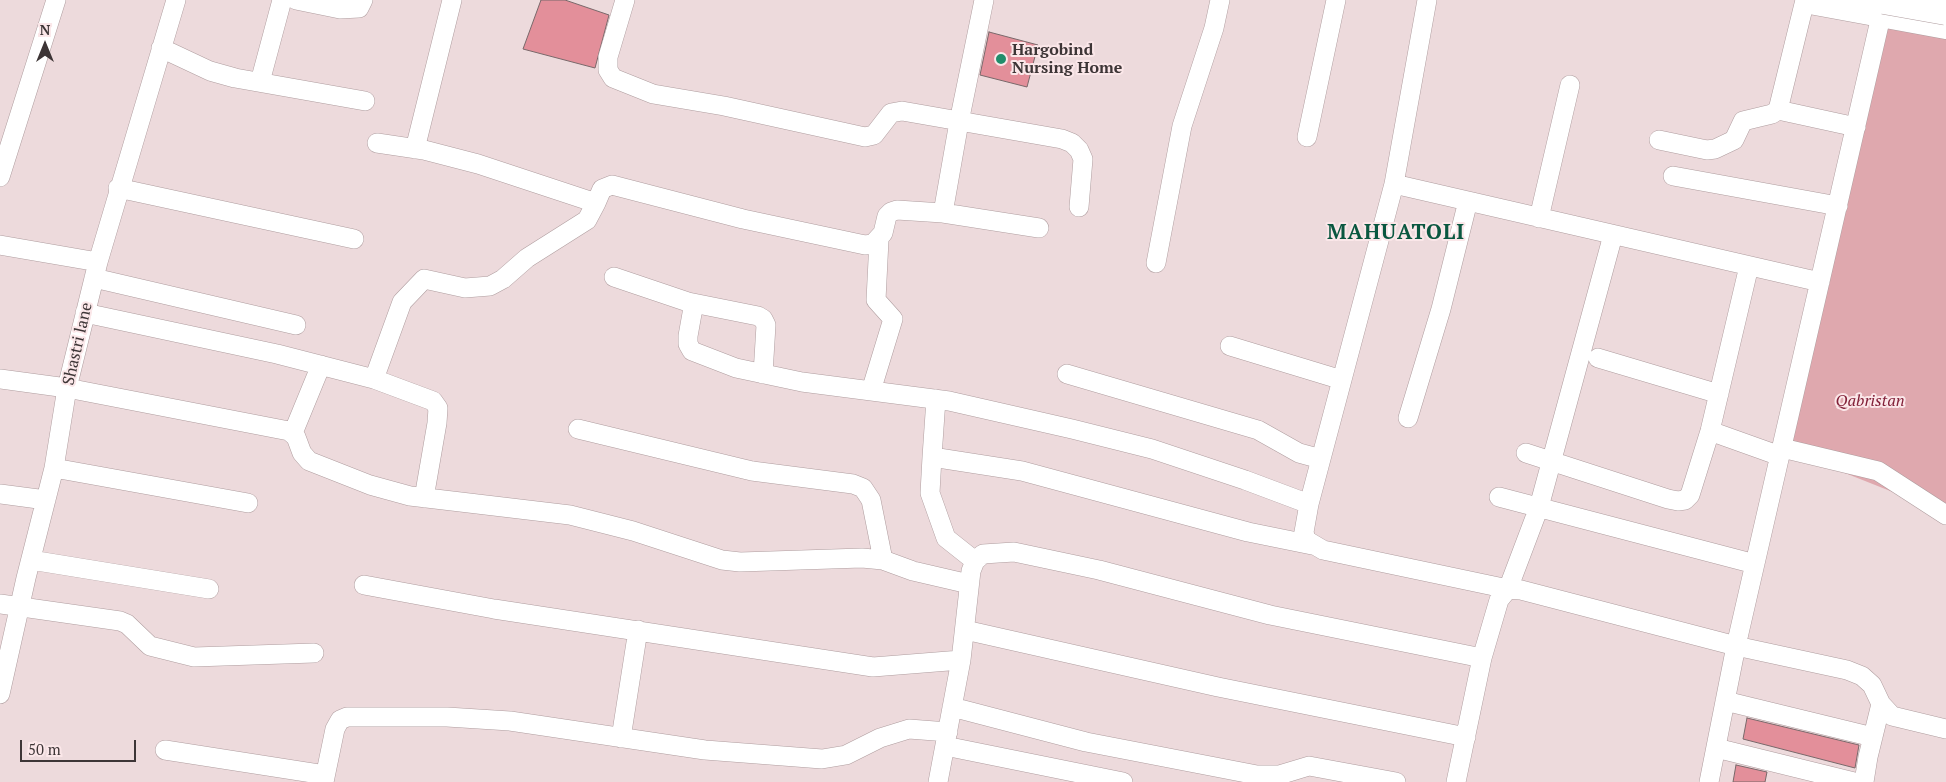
<!DOCTYPE html>
<html>
<head>
<meta charset="utf-8">
<style>
  body { margin:0 }
  #map { position:relative; width:1946px; height:782px; overflow:hidden; background:#eddadc; font-family:"PT Serif",serif }
  canvas { display:block }
  .north { position:absolute; left:20px; top:20px; width:50px; height:50px; -webkit-text-stroke:4px #fbe7e9; paint-order:stroke; rotate:0deg; font-size:14px; font-weight:700; line-height:20px; text-align:center; color:#3d3536 }
  .north::after { content:''; display:block; margin:auto; width:18px; height:22px; background:#3d3536; clip-path:polygon(50% 0,100% 100%,50% 72%,0 100%) }
  .scale { position:absolute; left:20px; top:740px; width:116px; height:22px; box-sizing:border-box; border:2px solid #3d3536; border-top:0; padding-left:6px; font-size:15px; line-height:18px; white-space:nowrap; color:#3d3536; -webkit-text-stroke:4px #fbe7e9; paint-order:stroke }
</style>
</head>
<body>
<div id="map">
<canvas width="1946" height="782"></canvas>
<div class="north">N</div>
<div class="scale">50 m</div>
</div>
<script>
const context = document.querySelector('canvas').getContext('2d');
context.lineJoin = 'round';
function fillPath(path, color) { context.fillStyle = color; context.fill(path, 'evenodd'); }
const toPath = rows => new Path2D(rows.map(r => 'M' + r).join(''));
function strokePath(path, color, width, dash) { context.strokeStyle = color; context.lineWidth = width; context.lineCap = dash ? 'butt' : 'round'; context.setLineDash(dash || []); context.stroke(path); }
function drawText(font, color, halo, rows, align = 'center') {
  context.font = font + ' "PT Serif",serif'; context.lineWidth = 4; context.setLineDash([]); context.textBaseline = 'middle'; context.strokeStyle = halo; context.fillStyle = color; for (const [text, x, y, turn = 0] of rows) {
    context.save(); context.translate(x, y); context.rotate((+turn || 0) * Math.PI / 180); context.textAlign = isNaN(turn) ? turn : align; if (halo) context.strokeText(text, 0, 0); context.fillText(text, 0, 0); context.restore();
  }
}
const green = toPath([
  [1887,27,1946,37,1946,511,1938,510,1782,448]
]);
const building = toPath([
  [541,0,565,0,609,15,595,68,523,49,541,0],
  [989,32,1038,45,1027,87,980,75,989,32],
  [1747,718,1859,745,1855,768,1743,739,1747,718],
  [1736,765,1767,772,1765,782,1733,782,1736,765]
]);
const street = toPath([
  [296,0,340,9,359,8,363,0],
  [625,0,608,57,608,70,613,78,653,94,724,106,865,137,874,135,891,113,902,111,1062,139,1072,143,1079,150,1083,159,1079,207],
  [1427,0,1394,184,1309,504,1304,532,1306,540,1323,550,1508,589,1539,507,1613,235],
  [161,48,210,71,235,78,365,101],
  [260,82,282,0],
  [1778,110,1856,127],
  [1307,137,1336,0],
  [1659,140,1707,150,1715,149,1734,140,1743,121,1772,114,1778,110,1805,0],
  [377,143,424,150,478,164,596,203,602,189,612,185,743,219,865,245,873,244,883,233,887,216,891,212,897,210,943,213,959,122,984,0],
  [415,149,452,0],
  [1673,176,1838,206],
  [0,177,56,0],
  [1394,184,1820,282],
  [118,188,354,239],
  [943,213,1039,228],
  [1539,218,1570,85],
  [0,245,98,262],
  [1156,263,1182,126,1214,28,1220,0],
  [614,277,688,302,693,308,688,336,688,344,692,351,736,368,802,382,949,401,1072,429,1152,449,1245,480,1309,504],
  [94,278,296,325],
  [688,302,758,316,763,319,766,325,763,374],
  [85,313,277,354,374,379,433,401,438,408,437,423,424,498],
  [1230,346,1342,380],
  [1598,358,1719,394],
  [1067,374,1258,430,1299,453,1321,459],
  [0,379,67,388,289,431,296,437,302,453,309,461,370,485,410,496,570,515,633,531,722,560,740,562,862,558,883,560,913,571,969,584],
  [374,379,402,302,424,279,465,288,490,286,503,279,527,258,587,220,596,203],
  [871,391,893,319,876,300,879,240],
  [1408,418,1441,309,1468,201],
  [578,429,752,471,853,484,863,488,871,500,883,560],
  [1710,431,1780,456],
  [296,437,293,433,321,365],
  [1782,448,1878,471,1946,515],
  [1526,453,1668,499,1678,501,1685,500,1690,495,1710,431,1749,266],
  [932,457,936,399],
  [54,468,248,503],
  [0,494,46,500],
  [1499,497,1755,564],
  [31,560,209,589],
  [975,561,946,538,930,493,932,457,1022,471,1248,532,1312,545],
  [364,585,494,609,873,667,961,660],
  [0,604,120,621,127,624,150,646,194,657,314,653],
  [965,630,1218,687,1466,737],
  [0,694,26,578,54,468,67,388,98,262,176,0],
  [1725,701,1873,737],
  [952,707,1086,742,1257,775,1279,775,1309,766,1396,782],
  [621,738,638,630],
  [945,746,1123,782],
  [1716,748,1854,782],
  [165,750,325,775],
  [324,782,335,729,340,720,347,717,447,717,510,721,705,750,822,759,846,755,880,738,909,729,948,732],
  [938,782,961,660,971,571,975,561,983,554,1014,552,1099,570,1270,615,1482,658],
  [1456,782,1482,658,1499,600,1508,589,1521,590,1736,646,1847,670,1862,676,1872,685,1881,704,1892,716,1946,729],
  [1709,782,1736,646,1884,3],
  [1864,782,1868,757,1881,704]
]);
const primary = toPath([
  [1810,0,1946,25]
]);
const primaryBridge = toPath([
  [1884,0,1946,11]
]);
const markers = [
  [1001,59,6,"#228d6b"]
];
const poiNames = [
  ["Hargobind",1012,50],
  ["Nursing Home",1012,68]
];
const streetNames = [
  ["Shastri lane",78,344,-77]
];
const parkNames = [
  ["Qabristan",1870,401]
];
const districtNames = [
  ["MAHUATOLI",1396,233]
];
fillPath(green, '#dfa8ae');
fillPath(building, '#e38f9a');
strokePath(building, '#79686a', 1);
strokePath(street, '#af9d9f', 20);
strokePath(primary, '#af9d9f', 29);
strokePath(street, '#fff', 19);
strokePath(primary, '#fff', 28);
strokePath(primaryBridge, '#af9d9f', 29, []);
strokePath(primaryBridge, '#fff', 28);
for (const [x, y, r, color] of markers) { const dot = new Path2D(); dot.arc(x, y, r, 0, 2 * Math.PI); context.fillStyle = color; context.fill(dot); strokePath(dot, '#fbe7e9', 2); }
drawText('bold 16px', '#3d3536', '#fbe7e9', poiNames, 'left');
drawText('16px', '#3d3536', '#fbe7e9', streetNames);
drawText('italic 16px', '#822038', '#fbe7e9', parkNames);
context.letterSpacing = '1px';
drawText('bold 21px', '#0a5740', '#fbe7e9', districtNames);
context.letterSpacing = '0px';
</script>
</body>
</html>
